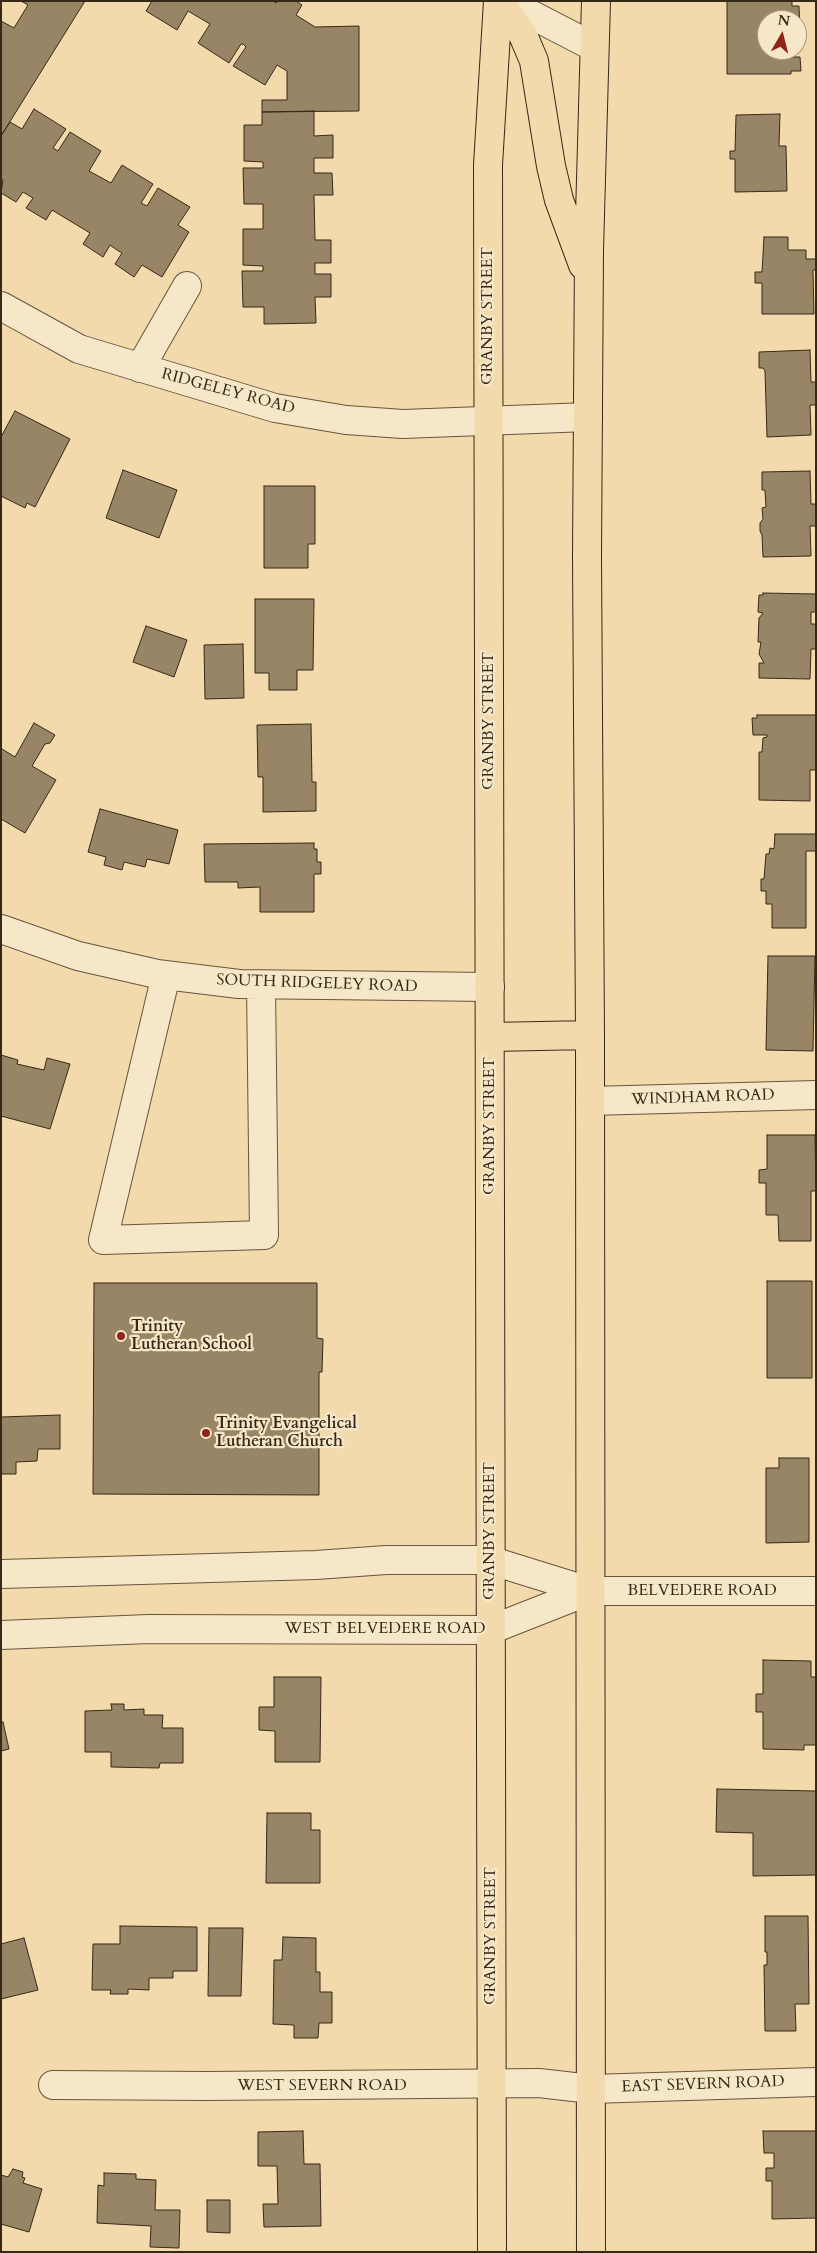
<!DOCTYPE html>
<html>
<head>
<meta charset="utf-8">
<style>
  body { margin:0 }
  #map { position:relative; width:817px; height:2253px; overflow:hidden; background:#f2daac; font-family:Cardo,serif }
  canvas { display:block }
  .frame { position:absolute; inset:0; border:2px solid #372918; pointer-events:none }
  .north { position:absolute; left:757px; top:10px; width:50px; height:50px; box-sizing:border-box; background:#f7e7c9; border:1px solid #aa9b82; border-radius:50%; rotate:8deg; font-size:14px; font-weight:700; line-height:20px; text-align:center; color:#372918 }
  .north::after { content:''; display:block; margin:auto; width:18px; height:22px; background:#8f2418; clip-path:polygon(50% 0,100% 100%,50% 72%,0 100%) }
</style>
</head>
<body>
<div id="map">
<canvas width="817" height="2253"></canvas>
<div class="frame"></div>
<div class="north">N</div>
</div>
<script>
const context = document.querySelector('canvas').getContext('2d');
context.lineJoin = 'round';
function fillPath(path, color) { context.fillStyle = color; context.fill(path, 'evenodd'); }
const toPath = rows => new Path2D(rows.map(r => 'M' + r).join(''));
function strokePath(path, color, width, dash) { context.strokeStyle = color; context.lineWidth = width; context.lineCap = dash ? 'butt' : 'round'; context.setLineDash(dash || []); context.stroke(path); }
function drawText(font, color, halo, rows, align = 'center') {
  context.font = font + ' Cardo,serif'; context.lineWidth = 4.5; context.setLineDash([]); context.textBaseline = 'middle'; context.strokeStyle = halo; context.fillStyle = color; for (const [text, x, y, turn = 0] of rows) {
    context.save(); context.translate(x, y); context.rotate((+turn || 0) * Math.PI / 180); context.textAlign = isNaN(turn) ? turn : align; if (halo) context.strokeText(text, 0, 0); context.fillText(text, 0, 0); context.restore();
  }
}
const building = toPath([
  [21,1,85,1,1,136,1,21,14,28,28,5,21,1],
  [152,1,273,1,276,3,277,1,296,1,302,5,296,15,315,27,359,26,359,111,262,112,262,100,287,100,287,71,277,65,265,85,233,66,246,47,243,44,241,44,229,63,198,43,210,24,188,11,177,30,146,11,152,1],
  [727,1,792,1,792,6,799,6,800,31,797,31,797,20,767,20,767,50,791,50,791,57,800,57,801,71,791,71,791,74,727,74,727,1],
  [34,109,66,129,53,148,58,151,70,132,101,151,89,171,111,183,122,165,153,184,141,203,147,206,158,188,190,207,178,225,189,232,162,277,142,265,134,277,115,264,122,253,117,250,110,245,103,257,83,244,90,233,52,210,46,220,26,208,33,198,23,192,16,202,1,193,3,180,1,179,1,136,10,122,22,129,34,109],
  [314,111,314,136,333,135,333,158,314,158,314,173,332,173,333,195,314,195,315,240,331,240,331,263,315,263,315,274,331,274,331,297,315,297,316,323,264,324,264,307,243,307,242,271,263,271,263,266,243,265,243,229,263,229,263,204,244,204,243,168,263,168,263,162,244,161,244,125,262,125,262,112,314,111],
  [780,114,779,146,786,146,787,191,735,192,735,159,730,159,730,151,735,151,736,115,780,114],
  [764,237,788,237,788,250,806,250,806,259,816,259,816,270,813,270,814,314,762,314,762,283,755,283,755,272,762,272,764,237],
  [810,350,811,382,816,382,816,405,810,405,811,435,767,437,765,371,763,368,759,368,759,352,810,350],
  [15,411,70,439,35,507,27,503,25,508,1,496,1,437,15,411],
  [123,470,177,490,159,538,106,518,123,470],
  [810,471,811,504,816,504,816,526,810,526,811,556,763,557,762,535,760,531,760,523,763,519,762,508,766,507,765,490,762,490,762,472,810,471],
  [264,486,315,486,315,544,308,544,308,568,264,568,264,486],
  [763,593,816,594,816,612,811,612,811,624,816,624,816,649,811,649,810,679,759,678,759,663,764,663,759,654,761,642,758,642,759,618,763,613,758,612,759,595,763,595,763,593],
  [255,599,314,599,313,670,297,670,297,690,269,690,269,673,255,673,255,599],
  [146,626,187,640,174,677,133,662,146,626],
  [243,644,244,698,205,699,204,645,243,644],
  [757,715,816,715,816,770,810,770,810,801,759,800,759,752,762,752,763,738,767,737,767,735,753,735,752,718,757,718,757,715],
  [34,723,55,735,50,743,45,744,32,766,56,780,25,833,1,819,1,751,2,749,15,757,34,723],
  [311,724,312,782,316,782,316,811,263,812,263,777,258,777,257,725,311,724],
  [100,809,178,830,169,864,147,859,145,867,124,862,122,870,104,865,106,857,88,852,100,809],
  [775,834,816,834,816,851,806,851,806,928,772,928,772,904,766,904,766,891,761,891,761,879,764,879,766,854,769,854,770,848,774,849,775,834],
  [314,843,314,849,317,849,317,862,321,862,321,874,314,874,314,912,260,912,260,887,238,888,238,882,205,882,204,844,314,843],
  [768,956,815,956,813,1051,766,1050,768,956],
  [1,1055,18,1060,17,1064,44,1070,47,1058,70,1064,50,1129,1,1116,1,1055],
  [767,1135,815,1135,816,1191,811,1191,811,1241,779,1241,778,1215,766,1215,766,1183,759,1183,759,1170,767,1169,767,1135],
  [767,1281,812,1281,812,1378,767,1378,767,1281],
  [94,1283,317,1283,317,1338,323,1339,322,1372,319,1372,319,1495,93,1494,94,1283],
  [60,1415,60,1449,38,1449,37,1461,16,1462,16,1474,1,1474,1,1417,60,1415],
  [779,1458,809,1458,809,1542,766,1543,766,1468,779,1468,779,1458],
  [763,1660,811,1661,811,1677,816,1677,816,1745,804,1745,804,1750,763,1749,763,1712,756,1712,756,1694,763,1694,763,1660],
  [274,1677,321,1677,320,1762,275,1762,275,1731,259,1730,259,1707,274,1707,274,1677],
  [111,1704,124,1704,124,1710,144,1709,144,1715,163,1715,162,1728,183,1728,183,1763,160,1763,159,1768,111,1767,111,1752,85,1752,85,1711,112,1710,111,1704],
  [3,1722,9,1749,1,1751,1,1723,3,1722],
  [717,1789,816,1791,816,1875,753,1876,753,1833,716,1832,717,1789],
  [267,1813,311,1813,311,1830,320,1830,320,1883,266,1883,267,1813],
  [765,1916,808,1916,809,2004,795,2004,796,2031,765,2031,764,1965,767,1965,767,1952,765,1952,765,1916],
  [120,1926,197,1927,197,1971,173,1971,173,1978,149,1978,149,1990,128,1989,128,1994,110,1994,111,1990,92,1990,93,1944,120,1944,120,1926],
  [209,1928,243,1928,241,1996,208,1996,209,1928],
  [283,1937,316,1938,316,1972,320,1972,320,1992,332,1992,332,2023,319,2023,318,2038,294,2038,294,2025,273,2024,274,1960,282,1960,283,1937],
  [24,1938,38,1990,1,1999,1,1944,24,1938],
  [303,2131,304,2164,320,2164,321,2226,264,2227,263,2204,278,2204,277,2166,258,2166,258,2132,303,2131],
  [763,2131,816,2131,816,2218,772,2219,772,2181,766,2181,766,2168,774,2168,774,2153,764,2153,763,2131],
  [13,2169,23,2172,22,2177,25,2178,23,2183,42,2189,29,2232,1,2224,1,2175,8,2177,13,2169],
  [104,2173,136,2174,136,2179,156,2180,155,2210,180,2210,179,2248,150,2247,151,2226,97,2223,98,2185,104,2186,104,2173],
  [207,2200,230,2200,230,2233,207,2232,207,2200]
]);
const minor = toPath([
  [505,1,594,47],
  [1,306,79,349,275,408,346,420,403,424,588,417],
  [140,368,187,286],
  [1,929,78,956,157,974,239,984,490,987],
  [166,975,103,1240,264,1235,261,985],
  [590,1101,816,1095],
  [1,1574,316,1565,386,1560,489,1560,589,1591,816,1591],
  [1,1635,149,1629,490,1630,589,1591],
  [53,2085,207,2086,539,2083,591,2089,816,2082]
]);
const major = toPath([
  [500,1,523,35,534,61,551,166,559,200,583,265],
  [490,1037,590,1035],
  [492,2252,488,165,498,1],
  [591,2252,590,1035,587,556,589,251,596,1]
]);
const markers = [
  [121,1336,5,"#8f2418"],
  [206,1433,5,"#8f2418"]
];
const streetNames = [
  ["GRANBY STREET",488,316,-90],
  ["RIDGELEY ROAD",228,392,15],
  ["GRANBY STREET",489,721,-90],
  ["SOUTH RIDGELEY ROAD",317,984,2],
  ["WINDHAM ROAD",703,1098,-2],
  ["GRANBY STREET",490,1126,-90],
  ["GRANBY STREET",490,1531,-90],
  ["BELVEDERE ROAD",702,1591],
  ["WEST BELVEDERE ROAD",385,1629],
  ["GRANBY STREET",491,1936,-90],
  ["EAST SEVERN ROAD",703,2085,-2],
  ["WEST SEVERN ROAD",322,2086]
];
const poiNames = [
  ["Trinity",131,1327],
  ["Lutheran School",131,1345],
  ["Trinity Evangelical",216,1424],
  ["Lutheran Church",216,1442]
];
fillPath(building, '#988565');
strokePath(building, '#372918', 1);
strokePath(minor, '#66553d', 30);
strokePath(major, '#372918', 30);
strokePath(minor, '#f7e7c9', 28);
strokePath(major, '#f2daac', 28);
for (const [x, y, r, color] of markers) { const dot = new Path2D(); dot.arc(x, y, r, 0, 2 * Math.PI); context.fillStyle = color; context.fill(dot); strokePath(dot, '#f7e7c9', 2); }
drawText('16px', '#372918', '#f7e7c9', streetNames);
drawText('bold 16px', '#372918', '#f7e7c9', poiNames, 'left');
</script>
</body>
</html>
